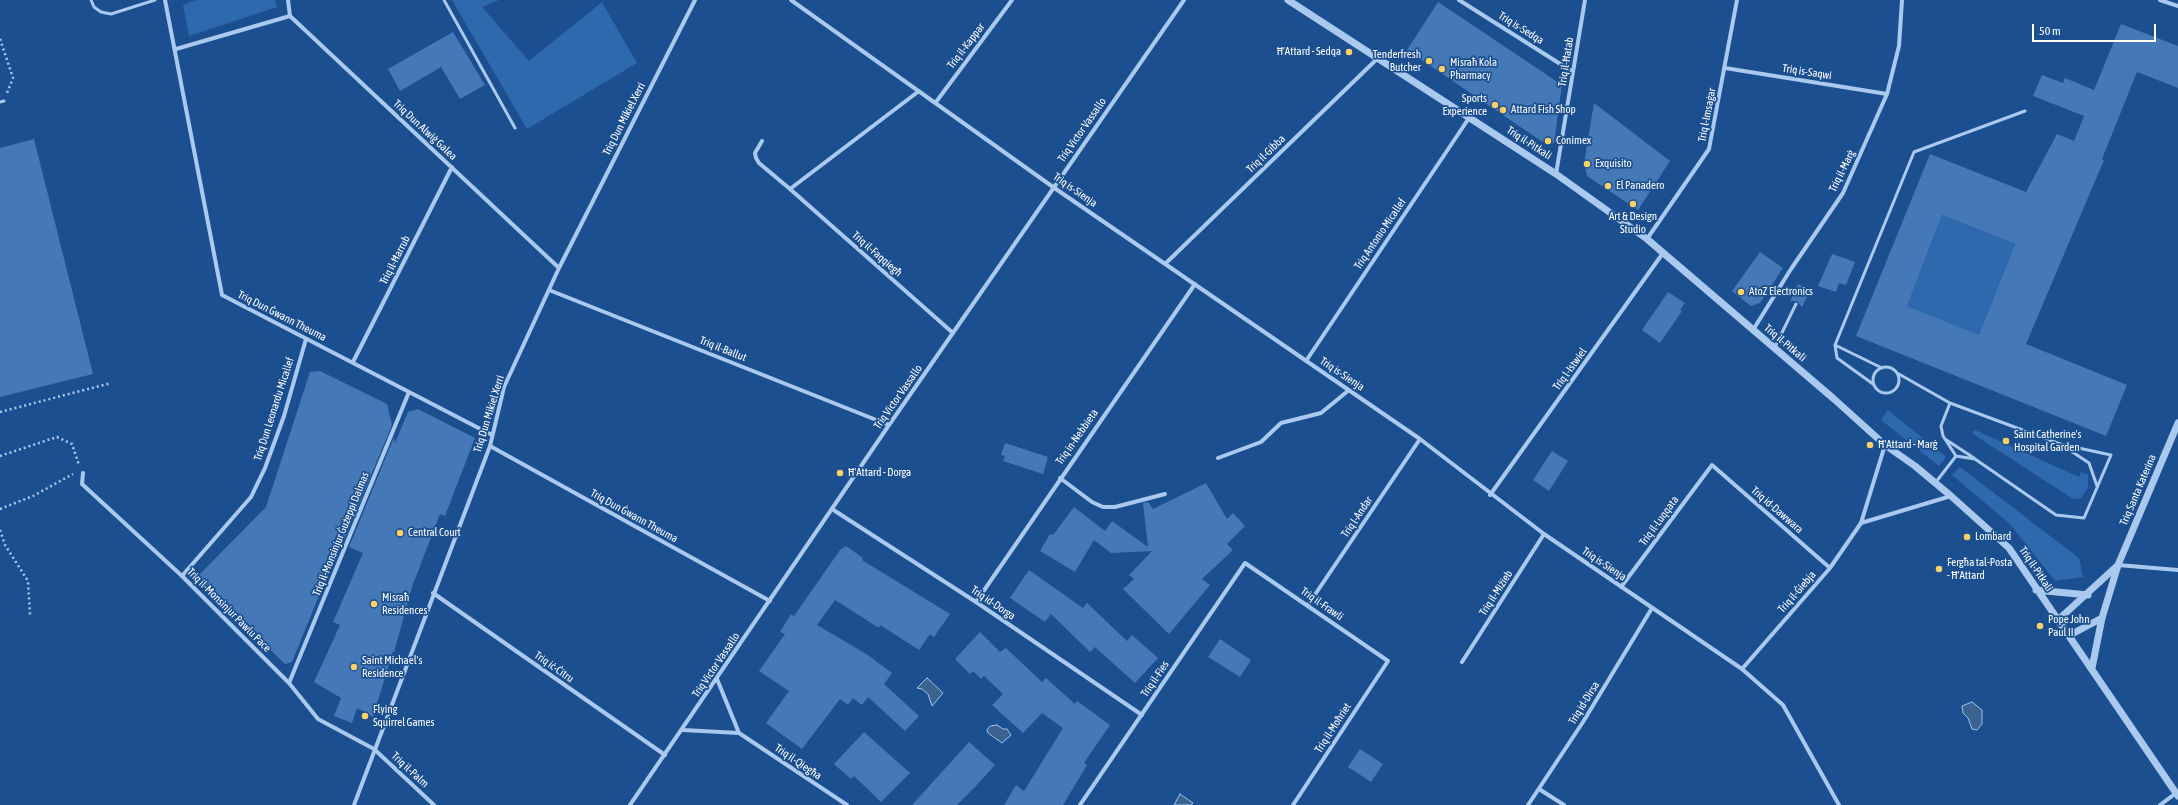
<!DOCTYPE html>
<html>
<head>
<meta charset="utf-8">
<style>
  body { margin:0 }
  #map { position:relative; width:2178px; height:805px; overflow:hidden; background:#1b4f8f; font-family:"Asap Condensed",sans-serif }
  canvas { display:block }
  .scale { position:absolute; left:2032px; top:24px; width:124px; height:18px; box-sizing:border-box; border:2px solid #fff; border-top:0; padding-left:5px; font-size:12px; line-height:14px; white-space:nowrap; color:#fff; -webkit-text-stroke:3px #1b4f8f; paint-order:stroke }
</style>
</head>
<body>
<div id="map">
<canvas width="2178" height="805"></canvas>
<div class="scale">50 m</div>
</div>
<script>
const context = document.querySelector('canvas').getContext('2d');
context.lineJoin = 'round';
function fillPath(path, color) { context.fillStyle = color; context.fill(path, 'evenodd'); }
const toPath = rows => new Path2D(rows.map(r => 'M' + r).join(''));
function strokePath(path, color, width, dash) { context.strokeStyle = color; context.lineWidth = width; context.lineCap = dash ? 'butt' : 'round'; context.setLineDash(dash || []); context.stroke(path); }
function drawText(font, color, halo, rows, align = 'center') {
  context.font = font + ' "Asap Condensed",sans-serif'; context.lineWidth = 3.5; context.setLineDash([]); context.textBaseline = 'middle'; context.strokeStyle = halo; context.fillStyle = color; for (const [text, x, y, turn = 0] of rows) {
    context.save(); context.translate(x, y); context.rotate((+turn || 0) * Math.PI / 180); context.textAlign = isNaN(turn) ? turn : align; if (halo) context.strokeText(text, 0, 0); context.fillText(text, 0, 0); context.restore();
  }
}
const green = toPath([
  [196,0,275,0,277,7,189,36,183,5],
  [452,0,499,0,482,7,529,61,602,2,637,63,527,129],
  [1942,215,2015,244,1979,335,1907,306],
  [1888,410,1946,457,1939,466,1881,420],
  [1975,430,2079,477,2081,472,2088,475,2088,487,2081,498,2073,499,1973,434,1973,431],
  [1960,467,2079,558,2083,577,2055,581,2011,525,1952,475]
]);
const water = toPath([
  [927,678,943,693,932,706,928,694,922,689,917,688,927,678],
  [1972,702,1982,710,1982,724,1977,730,1972,729,1968,718,1963,713,1962,706,1972,702],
  [997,725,1003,729,1007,729,1011,735,1002,743,988,733,987,730,990,726,997,725],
  [1180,794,1193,803,1191,805,1174,805,1180,794]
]);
const building = toPath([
  [1438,2,1562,85,1554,143,1547,145,1407,50],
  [2121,24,2178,46,2178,88,2137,72,2102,159,2104,160,2026,344,2127,385,2106,436,1856,336,1930,154,2026,192,2057,134,2074,141,2084,116,2033,96,2042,75,2063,83,2065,78,2094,90],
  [1942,215,2015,244,1979,335,1907,306],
  [453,32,485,85,460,99,441,67,400,91,388,69],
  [1594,103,1670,161,1638,210,1587,176,1584,163],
  [34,139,93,374,0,397,0,148],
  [1760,252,1783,268,1760,303,1751,306,1732,291],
  [1832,254,1855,262,1846,285,1839,283,1836,292,1818,286],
  [1798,284,1810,290,1802,307,1797,301,1790,301],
  [1668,292,1685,303,1680,310,1682,311,1660,343,1642,330],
  [320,371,387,404,392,425,342,545,340,544,292,662,285,664,196,578,266,507,310,372],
  [418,409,475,438,445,516,440,514,412,587,394,652,393,651,373,717,357,708,352,723,334,716,341,698,314,682,340,625,333,622,363,553,349,547,394,437,395,443,408,412],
  [1005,443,1048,457,1043,474,1003,461,1005,456,1001,455],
  [1552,451,1568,461,1549,491,1533,480],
  [1206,483,1227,519,1233,513,1245,526,1227,544,1233,550,1202,579,1210,585,1169,634,1123,589,1134,579,1129,575,1152,551,1111,553,1094,540,1075,572,1040,551,1050,534,1053,535,1074,507,1105,531,1112,521,1148,547,1143,503,1148,502,1153,509],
  [846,546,863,558,862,560,950,614,934,637,930,634,919,650,880,625,879,628,835,600,817,625,868,655,892,673,884,684,919,716,905,731,868,697,862,705,853,698,848,705,840,699,802,749,766,723,789,691,759,671,785,634,780,632,791,614,794,616,840,550],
  [1029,570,1083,608,1087,603,1127,641,1132,635,1158,658,1135,683,1095,647,1090,652,1051,614,1045,622,1010,598],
  [980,632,1000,652,1006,648,1042,682,1046,678,1075,704,1077,701,1110,725,1084,763,1087,765,1063,805,1004,805,1016,785,1024,791,1063,728,1042,713,1023,733,992,705,1003,694,984,676,981,679,973,671,970,674,955,659],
  [1220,639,1251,660,1240,677,1208,657],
  [864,732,910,773,881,802,854,776,851,779,834,764],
  [969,742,995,765,976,786,957,805,912,805],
  [1360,749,1383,764,1371,782,1348,767]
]);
const path = toPath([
  [0,39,13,78,7,93],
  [0,412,111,383],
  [0,456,57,437,72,444,79,465],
  [0,509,33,496,73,474],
  [0,530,5,545,28,581,30,615]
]);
const service = toPath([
  [91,0,94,7,101,12,111,14,155,0],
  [444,0,515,128],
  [0,102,4,101],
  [1835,345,1882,368],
  [1775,347,1796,304],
  '1873 380a13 13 0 1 1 26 0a13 13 0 1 1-26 0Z',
  [1897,373,1950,403],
  [1873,384,1837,358,1835,345,1914,152,2025,111],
  [1950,403,2060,444,2111,455,2084,518,2056,515,1975,459,1956,456,1943,436,1941,426,1950,403],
  [1945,439,1974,458],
  [2062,445,2089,463,2097,486],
  [1936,482,1956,456]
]);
const minor = toPath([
  [165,0,222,295,492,435],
  [288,0,290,16,559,268],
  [791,0,1053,187,1420,439,1544,534,1742,669,1783,705,1839,805],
  [1459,0,1573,72],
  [2160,0,2178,6],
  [176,49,290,16],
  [1725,68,1887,94],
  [919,91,790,189,953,333],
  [936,102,1012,0],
  [762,141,755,153,756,158,759,163,790,189],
  [1556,174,1585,0],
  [1647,239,1709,149,1737,0],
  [1166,263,1378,58],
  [549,290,889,425],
  [1753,330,1791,269,1843,193,1887,94,1899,46,1902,0],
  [1306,361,1469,118],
  [353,362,452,167],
  [490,446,770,601],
  [1218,458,1261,442,1281,423,1321,413,1349,390],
  [83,473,82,484,182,576,289,683,318,719,374,749,434,805],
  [1060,478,1092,502,1103,507,1115,507,1165,494],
  [1490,495,1663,253],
  [832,509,976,602,1142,715],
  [1861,523,1951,496],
  [2118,565,2178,570],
  [182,576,251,497,265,468,284,416,306,339],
  [1621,587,1712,465,1830,568],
  [433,593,665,755],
  [976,602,1195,284],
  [1308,605,1420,439],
  [1462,662,1544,534],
  [1742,669,1830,568,1861,523,1885,445],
  [717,679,739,733],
  [289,683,409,392],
  [683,730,739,733,847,805],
  [1539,789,1564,805],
  [354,805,490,446,504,387,559,268,695,0],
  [630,805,889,425,1184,0],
  [1080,805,1245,563,1388,661,1293,805],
  [1528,805,1583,722,1652,608],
  [2160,805,2176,793]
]);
const tertiary = toPath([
  [1288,0,1556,174,1647,239,1834,399,1885,445,1915,466,1951,496,2009,548,2178,796],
  [2036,590,2088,595],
  [2058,620,2117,566],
  [2070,635,2102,618],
  [2092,668,2102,618,2118,565,2178,423]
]);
const markers = [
  [1349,52,4,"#ffd166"],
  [1429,61,4,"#ffd166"],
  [1442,69,4,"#ffd166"],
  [1495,105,4,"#ffd166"],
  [1503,110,4,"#ffd166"],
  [1548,141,4,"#ffd166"],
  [1587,164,4,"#ffd166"],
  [1608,186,4,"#ffd166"],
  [1633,204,4,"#ffd166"],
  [1741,292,4,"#ffd166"],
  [2006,441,4,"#ffd166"],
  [1870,445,4,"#ffd166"],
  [840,473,4,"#ffd166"],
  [400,533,4,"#ffd166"],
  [1967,537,4,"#ffd166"],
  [1939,569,4,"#ffd166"],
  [374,604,4,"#ffd166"],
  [2040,626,4,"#ffd166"],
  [354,667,4,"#ffd166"],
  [365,716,4,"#ffd166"]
];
const streetNames = [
  ["Triq is-Sedqa",1521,28,32],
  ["Triq il-Kappar",966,46,-53],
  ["Triq il-Ħatab",1566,62,-81],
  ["Triq is-Saqwi",1807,72,9],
  ["Triq l-Imsaġar",1707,115,-79],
  ["Triq Dun Mikiel Xerri",624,119,-63],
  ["Triq Dun Alwiġ Galea",425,130,43],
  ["Triq Victor Vassallo",1082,130,-55],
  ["Triq il-Pitkali",1529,143,33],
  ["Triq il-Gibba",1266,154,-44],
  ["Triq il-Marġ",1842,171,-64],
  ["Triq is-Sienja",1075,190,35],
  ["Triq Antonio Micallef",1380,234,-56],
  ["Triq il-Faqqiegħ",877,254,41],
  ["Triq il-Ħarrub",395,260,-63],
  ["Triq Dun Ġwann Theuma",282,316,27],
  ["Triq il-Pitkali",1785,343,40],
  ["Triq il-Ballut",723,349,22],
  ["Triq l-Istwiel",1570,369,-54],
  ["Triq is-Sienja",1342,374,34],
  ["Triq Victor Vassallo",898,397,-55],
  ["Triq Dun Leonardu Micallef",274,409,-72],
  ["Triq Dun Mikiel Xerri",489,414,-73],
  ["Triq in-Nebbieta",1077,437,-55],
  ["Triq Santa Katerina",2138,490,-67],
  ["Triq id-Dawwara",1777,510,41],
  ["Triq Dun Ġwann Theuma",634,516,29],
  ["Triq l-Andar",1357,517,-56],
  ["Triq il-Luqqata",1659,521,-54],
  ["Triq il-Monsinjur Ġużeppi Dalmas",341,534,-68],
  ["Triq is-Sienja",1604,564,34],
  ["Triq il-Pitkali",2036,569,56],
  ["Triq il-Ġiebja",1797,592,-49],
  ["Triq il-Miżieb",1496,593,-57],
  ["Triq id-Dorga",993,603,34],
  ["Triq il-Frawli",1322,604,35],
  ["Triq il-Monsinjur Pawlu Pace",229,610,45],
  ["Triq Victor Vassallo",716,665,-56],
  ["Triq iċ-Ċitru",554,667,35],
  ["Triq il-Fies",1155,679,-56],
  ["Triq id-Dirsa",1584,703,-58],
  ["Triq il-Moħriet",1333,728,-57],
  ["Triq il-Qiegħa",798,762,34],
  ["Triq il-Palm",410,770,43]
];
const poiNames = [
  ["Ħ'Attard - Sedqa",1341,52,"right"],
  ["Tenderfresh",1421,55,"right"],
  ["Butcher",1421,68,"right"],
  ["Misraħ Kola",1450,63],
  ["Pharmacy",1450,76],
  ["Sports",1487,99,"right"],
  ["Experience",1487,112,"right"],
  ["Attard Fish Shop",1511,110],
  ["Conimex",1556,141],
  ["Exquisito",1595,164],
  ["El Panadero",1616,186],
  ["Art & Design",1633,217,"center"],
  ["Studio",1633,230,"center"],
  ["AtoZ Electronics",1749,292],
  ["Saint Catherine's",2014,435],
  ["Hospital Garden",2014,448],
  ["Ħ'Attard - Marġ",1878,445],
  ["Ħ'Attard - Dorga",848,473],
  ["Central Court",408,533],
  ["Lombard",1975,537],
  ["Fergħa tal-Posta",1947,563],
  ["- Ħ'Attard",1947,576],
  ["Misraħ",382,598],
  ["Residences",382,611],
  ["Pope John",2048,620],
  ["Paul II",2048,633],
  ["Saint Michael's",362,661],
  ["Residence",362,674],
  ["Flying",373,710],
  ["Squirrel Games",373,723]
];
fillPath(green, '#2e69ad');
fillPath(water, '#3c6290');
strokePath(water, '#9cc4f0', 1);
fillPath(building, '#4478b7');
strokePath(path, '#a9c9ee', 2.5, [2, 3]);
strokePath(service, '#a9c9ee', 3);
strokePath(minor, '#a9c9ee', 4);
strokePath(tertiary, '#a9c9ee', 7);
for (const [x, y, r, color] of markers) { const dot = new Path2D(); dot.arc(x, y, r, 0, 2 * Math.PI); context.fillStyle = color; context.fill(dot); strokePath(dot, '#1b4f8f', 1.5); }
drawText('11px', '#fff', '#1b4f8f', streetNames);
drawText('11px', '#fff', '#1b4f8f', poiNames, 'left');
</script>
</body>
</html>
